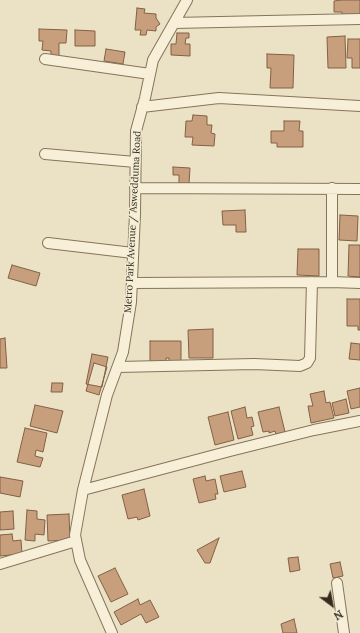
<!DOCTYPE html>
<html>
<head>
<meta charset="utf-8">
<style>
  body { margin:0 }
  #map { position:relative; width:360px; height:633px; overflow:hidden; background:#ebe2c5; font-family:Lora,serif }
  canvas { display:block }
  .north { position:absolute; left:312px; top:585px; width:40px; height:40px; -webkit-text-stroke:3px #f3ecd4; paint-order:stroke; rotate:148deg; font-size:11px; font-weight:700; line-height:16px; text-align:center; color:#362b1f }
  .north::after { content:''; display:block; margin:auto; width:14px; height:18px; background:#362b1f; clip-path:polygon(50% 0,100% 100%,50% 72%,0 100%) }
</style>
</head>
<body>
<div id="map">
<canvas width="360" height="633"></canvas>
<div class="north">N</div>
</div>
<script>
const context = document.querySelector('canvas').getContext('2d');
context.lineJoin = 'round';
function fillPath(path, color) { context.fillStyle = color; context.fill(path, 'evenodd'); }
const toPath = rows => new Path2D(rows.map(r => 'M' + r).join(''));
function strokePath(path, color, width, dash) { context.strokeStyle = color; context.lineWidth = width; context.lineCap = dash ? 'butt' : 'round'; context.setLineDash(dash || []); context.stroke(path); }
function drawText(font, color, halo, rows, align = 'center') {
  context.font = font + ' Lora,serif'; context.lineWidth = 3; context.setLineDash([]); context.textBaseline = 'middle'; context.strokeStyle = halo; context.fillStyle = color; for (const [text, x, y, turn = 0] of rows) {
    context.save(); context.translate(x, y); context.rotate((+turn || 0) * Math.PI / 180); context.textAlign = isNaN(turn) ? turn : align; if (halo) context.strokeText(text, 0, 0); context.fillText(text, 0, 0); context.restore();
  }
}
const building = toPath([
  [341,0,360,0,360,16,342,17,342,12,334,12,334,1,341,0],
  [137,8,145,9,144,13,156,14,156,18,160,24,156,27,156,31,147,30,146,35,140,35,141,30,135,30,137,8],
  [39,29,67,30,66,43,59,43,59,56,51,55,51,51,42,50,43,41,39,41,39,29],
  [75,30,95,31,95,46,75,46,75,30],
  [177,33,189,33,189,38,186,38,185,44,190,44,190,56,171,55,171,44,176,44,177,33],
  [345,36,346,68,328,68,327,37,345,36],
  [348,39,360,39,360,68,352,68,352,58,347,58,348,39],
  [106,49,125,52,123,64,104,61,106,49],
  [267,54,294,55,293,88,270,88,271,68,267,68,267,54],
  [193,115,207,116,207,125,212,125,211,133,215,134,214,146,192,145,193,137,185,137,186,121,192,121,193,115],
  [284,121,300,121,299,131,303,131,303,147,277,147,277,143,271,143,271,131,284,131,284,121],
  [173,167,190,168,189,184,179,184,179,175,173,175,173,167],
  [245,210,246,232,236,232,236,225,223,225,222,211,245,210],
  [340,215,358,216,357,241,339,240,340,215],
  [349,245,360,245,360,277,348,276,349,245],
  [298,249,319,249,319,276,297,275,298,249],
  [12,265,40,273,36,286,8,278,12,265],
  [347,299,360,299,360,330,358,330,358,326,347,326,347,299],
  [213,329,213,358,189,358,188,330,213,329],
  [5,338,7,368,0,368,0,339,5,338],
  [150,341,181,341,181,363,169,363,169,358,166,358,166,362,150,362,150,341],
  [351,343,360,344,360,360,349,359,351,343],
  [92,354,108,357,102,387,86,384,92,354],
  [94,363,107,367,99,395,86,391,94,363],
  [52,383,63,383,62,392,51,392,52,383],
  [360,388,360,407,351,409,347,391,360,388],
  [324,391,326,403,330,402,334,418,311,423,308,406,313,406,310,394,324,391],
  [346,399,349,413,335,416,332,403,346,399],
  [35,405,63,411,57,433,30,426,35,405],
  [245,407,247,418,252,417,254,426,251,427,253,435,238,439,231,411,245,407],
  [279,407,285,432,276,434,275,431,269,433,269,431,263,432,258,412,279,407],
  [228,412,234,440,215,445,208,417,228,412],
  [25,428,47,433,43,452,36,450,35,456,43,458,40,467,17,462,25,428],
  [242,471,246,487,224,492,220,476,242,471],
  [205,476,206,481,215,479,218,494,215,494,216,499,199,503,193,479,205,476],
  [0,477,23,481,20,497,0,493,0,477],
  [144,489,150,516,138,520,137,517,128,519,122,495,144,489],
  [27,510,37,511,37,519,45,520,44,535,35,534,35,541,25,540,27,510],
  [13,511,14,529,0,530,0,512,13,511],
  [69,514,70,540,48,541,47,515,69,514],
  [12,534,13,541,21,540,22,554,0,556,0,535,12,534],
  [219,538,210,563,205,563,197,550,219,538],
  [298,557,300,570,290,572,288,558,298,557],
  [340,562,343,576,333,578,330,564,340,562],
  [115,568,128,594,111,602,98,576,115,568],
  [138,599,140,605,150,600,159,617,146,623,141,614,121,625,114,612,138,599],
  [294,619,297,633,283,633,281,624,294,619]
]);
const street = toPath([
  [174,23,360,19],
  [45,59,150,74],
  [142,107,219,98,360,106],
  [45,154,135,162],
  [135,188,360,189],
  [332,188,332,282],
  [48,243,133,253],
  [132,283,332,282,360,283],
  [118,367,254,364,300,366,307,363,310,358,312,282],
  [83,490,230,451,314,430,360,421],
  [0,564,76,541],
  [337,583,344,633],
  [112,633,80,560,75,535,83,490,107,395,123,352,131,302,135,214,136,131,145,98,153,60,187,0]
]);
const streetNames = [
  ["Metro Park Avenue / Aswedduma Road",133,222,-87]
];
fillPath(building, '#c79f7d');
strokePath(building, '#836044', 1);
strokePath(street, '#85745c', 12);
strokePath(street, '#f7efd8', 10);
drawText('10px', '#362b1f', '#f3ecd4', streetNames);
</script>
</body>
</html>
